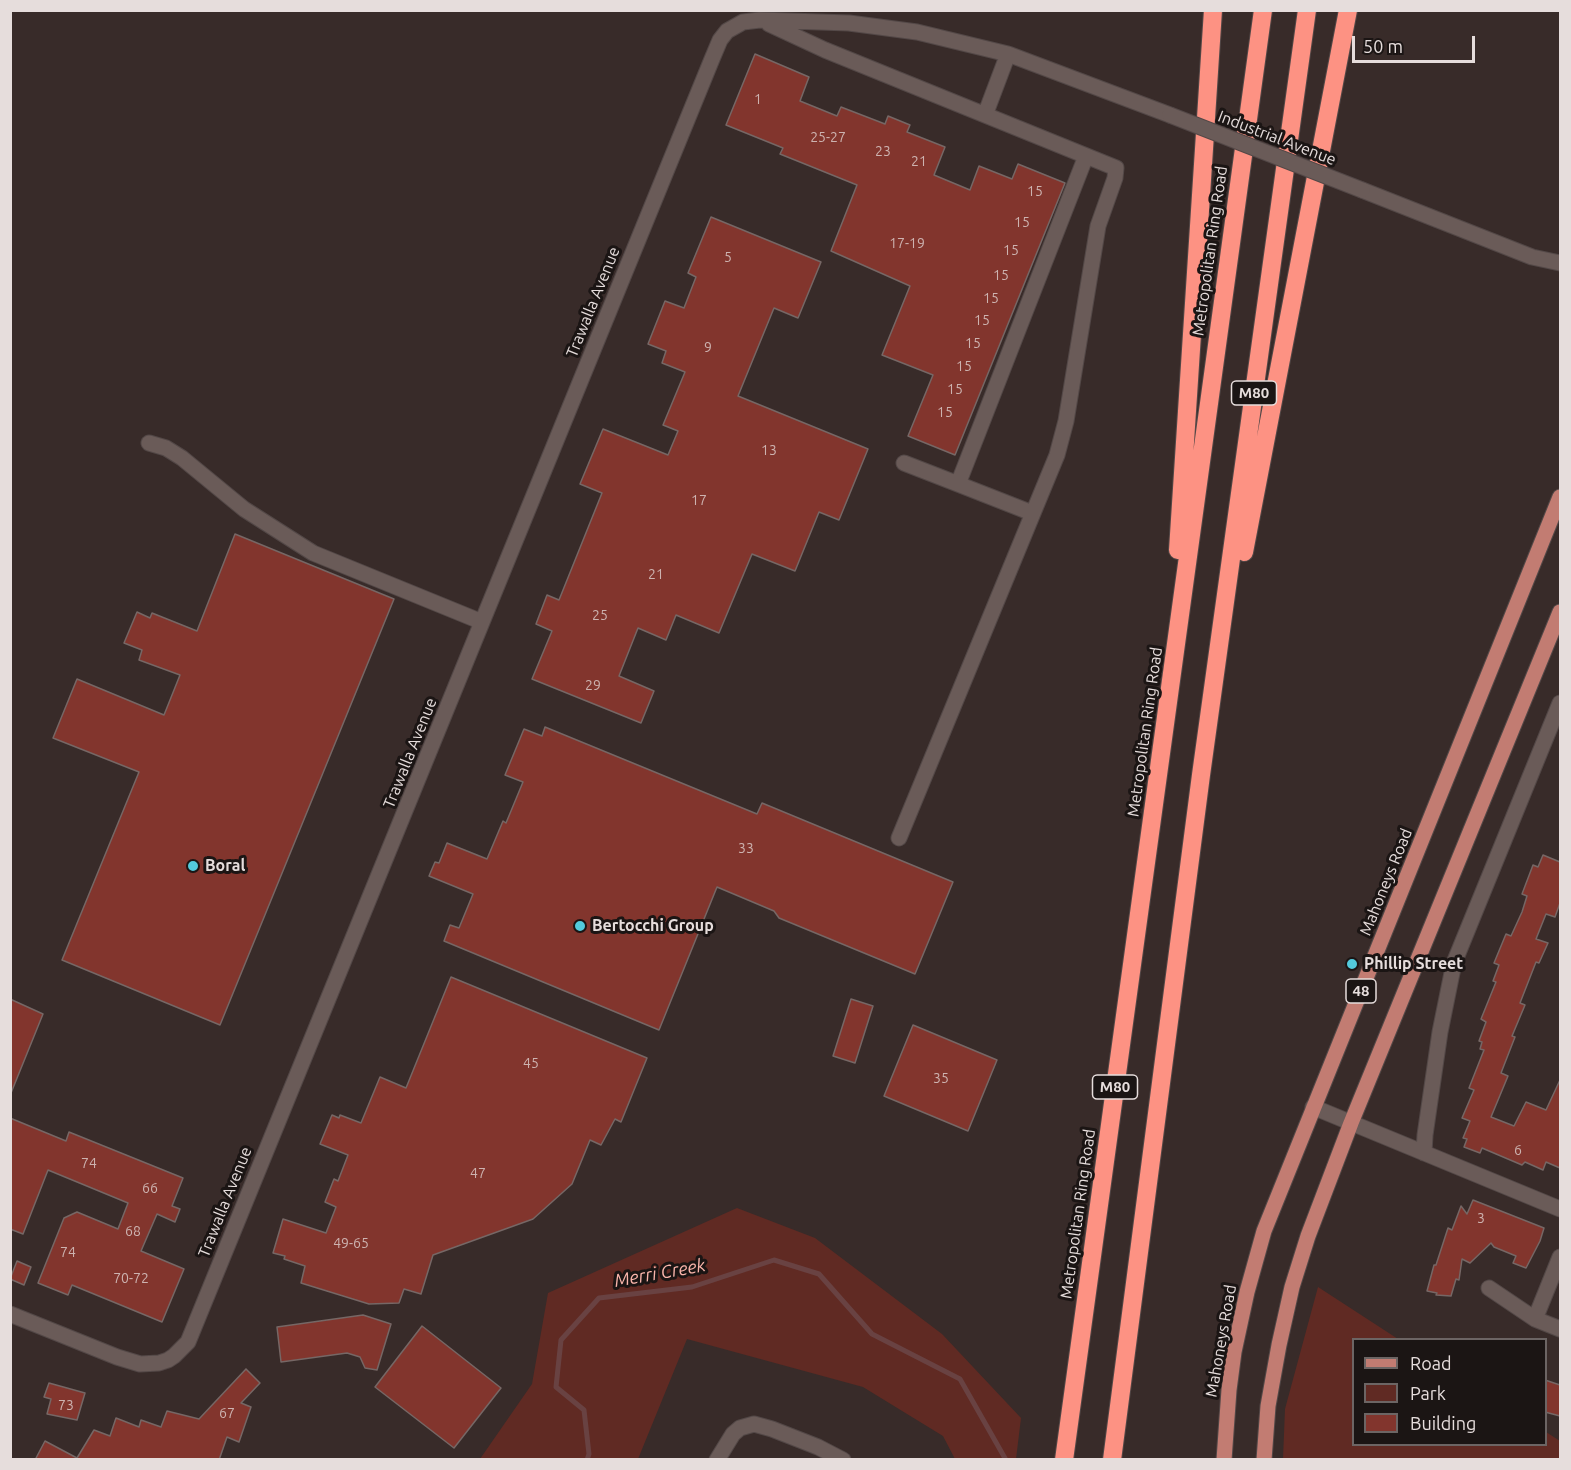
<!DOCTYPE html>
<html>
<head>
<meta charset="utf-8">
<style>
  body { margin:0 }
  #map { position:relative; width:1571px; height:1470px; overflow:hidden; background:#382b29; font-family:Ubuntu,sans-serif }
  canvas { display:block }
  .frame { position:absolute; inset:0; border:12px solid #e6dddc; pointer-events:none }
  .legend { position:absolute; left:1352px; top:1338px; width:195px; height:108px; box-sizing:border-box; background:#1b1514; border:2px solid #6c6564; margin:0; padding:8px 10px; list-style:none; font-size:18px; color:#e6dddc }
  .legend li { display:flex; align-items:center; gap:12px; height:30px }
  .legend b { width:30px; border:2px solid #6c6564 }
  .scale { position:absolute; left:1352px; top:36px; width:123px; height:27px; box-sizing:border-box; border:3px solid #e6dddc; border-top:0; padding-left:8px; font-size:18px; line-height:21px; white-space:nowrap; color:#e6dddc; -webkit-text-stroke:4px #1b1514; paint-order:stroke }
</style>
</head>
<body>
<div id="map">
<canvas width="1571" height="1470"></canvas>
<div class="frame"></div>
<ul class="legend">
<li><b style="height:8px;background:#c27c72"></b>Road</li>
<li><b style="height:16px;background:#602a23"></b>Park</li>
<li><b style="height:16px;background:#82352d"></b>Building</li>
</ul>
<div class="scale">50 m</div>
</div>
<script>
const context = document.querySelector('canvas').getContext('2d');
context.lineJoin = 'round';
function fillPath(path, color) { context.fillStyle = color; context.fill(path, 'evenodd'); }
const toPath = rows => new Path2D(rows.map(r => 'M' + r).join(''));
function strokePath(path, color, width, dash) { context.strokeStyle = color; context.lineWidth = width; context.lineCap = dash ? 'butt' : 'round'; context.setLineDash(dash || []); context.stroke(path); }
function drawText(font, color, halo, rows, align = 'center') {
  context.font = font + ' Ubuntu,sans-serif'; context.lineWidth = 6; context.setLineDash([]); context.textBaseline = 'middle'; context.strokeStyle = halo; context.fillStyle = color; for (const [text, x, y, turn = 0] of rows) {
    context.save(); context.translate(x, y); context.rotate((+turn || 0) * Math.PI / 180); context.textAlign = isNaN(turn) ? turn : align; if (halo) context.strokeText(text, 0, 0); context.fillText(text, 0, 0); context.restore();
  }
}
const green = toPath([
  [737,1208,815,1238,942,1334,1021,1418,1016,1459,955,1459,943,1436,863,1387,687,1339,638,1459,480,1459,532,1384,548,1293],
  [1318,1287,1398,1339,1354,1340,1354,1444,1546,1444,1546,1432,1560,1441,1560,1459,1283,1459,1285,1409]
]);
const stream = toPath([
  [587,1460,589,1454,584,1410,556,1387,561,1340,599,1298,692,1287,774,1260,819,1274,872,1334,960,1379,1006,1460]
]);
const building = toPath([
  [755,54,809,77,800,101,837,116,841,107,885,124,888,116,910,125,907,132,945,147,934,175,970,190,979,166,1012,179,1018,164,1065,183,955,455,908,436,933,375,882,355,910,286,831,251,857,185,780,154,783,148,726,125,755,54],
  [711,217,821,262,798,318,774,308,738,396,868,449,839,520,819,512,795,571,752,554,719,633,676,615,666,640,638,628,619,676,654,691,641,723,532,679,552,631,536,624,547,595,559,600,602,493,580,484,603,429,668,455,678,431,663,425,685,372,662,363,666,351,648,344,665,301,684,308,696,277,688,273,711,217],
  [235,534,394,599,220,1025,62,960,139,772,53,738,77,679,164,715,180,675,139,660,142,650,124,643,137,612,150,618,152,613,197,631,235,534],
  [545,727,757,814,762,803,953,882,915,974,779,918,774,911,717,887,659,1030,444,941,450,925,459,928,473,894,429,876,435,862,439,863,447,843,487,859,503,821,506,823,523,782,505,775,524,729,542,736,545,727],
  [1543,855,1560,862,1560,903,1555,917,1546,914,1536,939,1548,943,1539,963,1536,962,1520,1003,1525,1005,1512,1036,1515,1037,1501,1073,1508,1076,1491,1117,1514,1126,1526,1102,1546,1110,1560,1080,1560,1168,1546,1162,1543,1170,1525,1162,1522,1165,1482,1148,1480,1153,1464,1147,1467,1139,1463,1138,1470,1121,1462,1118,1474,1090,1469,1088,1484,1050,1480,1049,1482,1042,1479,1041,1486,1022,1481,1019,1496,982,1493,981,1499,965,1494,963,1506,934,1511,936,1522,912,1527,896,1522,894,1533,865,1538,867,1543,855],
  [451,977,647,1058,621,1122,615,1119,601,1145,590,1140,572,1184,533,1219,433,1255,421,1294,404,1289,399,1303,369,1304,301,1283,305,1266,284,1259,285,1256,273,1253,283,1219,326,1233,336,1207,325,1202,334,1179,338,1181,348,1155,320,1144,332,1115,339,1118,340,1115,361,1123,380,1077,406,1088,451,977],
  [10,999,43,1014,11,1093,10,1093,10,999],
  [851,999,873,1006,855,1063,833,1056,851,999],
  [913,1025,997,1060,968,1131,884,1096,913,1025],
  [10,1118,66,1141,69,1132,183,1178,172,1206,180,1209,175,1222,157,1214,141,1251,184,1269,162,1322,72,1285,68,1295,38,1283,64,1218,77,1212,118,1229,128,1203,48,1170,23,1234,10,1229,10,1118],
  [1473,1200,1544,1228,1540,1241,1526,1268,1513,1263,1516,1256,1494,1247,1491,1243,1470,1263,1462,1259,1459,1280,1456,1279,1451,1296,1436,1295,1437,1293,1427,1291,1434,1265,1436,1265,1448,1228,1452,1230,1461,1206,1467,1214,1473,1200],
  [17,1261,31,1267,24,1285,10,1279,17,1261],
  [363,1315,391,1324,377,1370,365,1368,360,1357,347,1353,281,1362,277,1327,363,1315],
  [422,1326,501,1388,454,1448,375,1387,422,1326],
  [246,1369,260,1383,241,1403,251,1407,239,1442,227,1437,219,1460,35,1460,45,1441,77,1458,94,1430,110,1436,116,1418,139,1427,141,1420,161,1427,167,1411,199,1419,246,1369],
  [1545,1380,1560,1385,1560,1416,1545,1412,1545,1380],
  [49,1383,85,1393,77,1420,47,1414,51,1399,44,1397,49,1383]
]);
const minor = toPath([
  [769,24,825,50,1116,168,1115,178,1098,226,1066,421,1057,455,899,838],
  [985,115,1008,54],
  [1362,190,1532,257,1560,263],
  [149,443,166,448,182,458,244,509,313,553,482,622],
  [904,463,958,484],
  [1032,513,958,484,1086,156],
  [1313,1107,1560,1209],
  [1424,1153,1425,1135,1440,1032,1454,963,1560,703],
  [1489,1288,1535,1319,1560,1329],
  [10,1314,117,1357,140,1364,159,1363,168,1360,174,1356,188,1342,712,59,720,40,727,31,743,22,760,20,849,23,917,32,1008,54,1170,115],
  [1535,1319,1560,1257],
  [717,1460,733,1434,740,1428,754,1424,772,1429,818,1447,843,1460]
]);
const major = toPath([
  [1224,1460,1229,1390,1234,1352,1247,1292,1264,1231,1560,497],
  [1264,1460,1268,1406,1279,1345,1292,1287,1308,1236,1351,1123,1560,612]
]);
const highway = toPath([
  [1178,550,1213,10],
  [1244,552,1348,10],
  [1064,1460,1263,10],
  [1112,1460,1201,775,1307,10]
]);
const minorBridge = toPath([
  [1170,115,1362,190]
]);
const markers = [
  [193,866,6,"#53cadc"],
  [580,926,6,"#53cadc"],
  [1352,964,6,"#53cadc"]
];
const numberNames = [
  ["1",758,99],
  ["25-27",828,137],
  ["23",883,151],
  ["21",919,161],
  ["15",1035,191],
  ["15",1022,222],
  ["17-19",907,243],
  ["15",1011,250],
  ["5",728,257],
  ["15",1001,275],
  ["15",991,298],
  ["15",982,320],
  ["15",973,343],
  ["9",708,347],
  ["15",964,366],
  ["15",955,389],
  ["15",945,412],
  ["13",769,450],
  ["17",699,500],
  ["21",656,574],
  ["25",600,615],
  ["29",593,685],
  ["33",746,848],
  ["45",531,1063],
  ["35",941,1078],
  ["6",1518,1150],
  ["74",89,1163],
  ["47",478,1173],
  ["66",150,1188],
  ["3",1481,1218],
  ["68",133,1231],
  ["49-65",351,1243],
  ["74",68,1252],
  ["70-72",131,1278],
  ["73",66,1405],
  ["67",227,1413]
];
const shields = [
  [1254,393,45],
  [1361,991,30],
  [1115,1087,45]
];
const shieldNames = [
  ["M80",1254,393],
  ["48",1361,991],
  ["M80",1115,1087]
];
const streetNames = [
  ["Industrial Avenue",1277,138,21],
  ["Metropolitan Ring Road",1210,251,-82],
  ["Trawalla Avenue",593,302,-68],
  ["Metropolitan Ring Road",1145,732,-82],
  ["Trawalla Avenue",410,753,-68],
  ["Mahoneys Road",1386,882,-68],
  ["Trawalla Avenue",225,1202,-68],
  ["Metropolitan Ring Road",1078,1214,-82],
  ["Mahoneys Road",1221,1341,-80]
];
const poiNames = [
  ["Boral",205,866],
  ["Bertocchi Group",592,926],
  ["Phillip Street",1364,964]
];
const waterNames = [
  ["Merri Creek",660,1273,-10]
];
fillPath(green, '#602a23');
strokePath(stream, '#694242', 5);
fillPath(building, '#82352d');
strokePath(building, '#766765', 1.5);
strokePath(minor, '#534847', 17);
strokePath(major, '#534847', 17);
strokePath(highway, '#534847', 20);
strokePath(minor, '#6a5b58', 15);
strokePath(major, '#c27c72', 15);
strokePath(highway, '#fd9283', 18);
strokePath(minorBridge, '#534847', 17, []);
strokePath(minorBridge, '#6a5b58', 15);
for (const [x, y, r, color] of markers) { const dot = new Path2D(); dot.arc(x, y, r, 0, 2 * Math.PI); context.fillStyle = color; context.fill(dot); strokePath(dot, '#1b1514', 2); }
drawText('14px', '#cdb3b0', null, numberNames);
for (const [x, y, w] of shields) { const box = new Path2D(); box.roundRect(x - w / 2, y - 12, w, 24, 4.5); context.fillStyle = '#1b1514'; context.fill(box); strokePath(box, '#e6dddc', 1.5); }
drawText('bold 15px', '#e6dddc', null, shieldNames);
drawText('16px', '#e6dddc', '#1b1514', streetNames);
drawText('bold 16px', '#e6dddc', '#1b1514', poiNames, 'left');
drawText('italic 18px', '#fab5ab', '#1b1514', waterNames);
</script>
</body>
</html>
